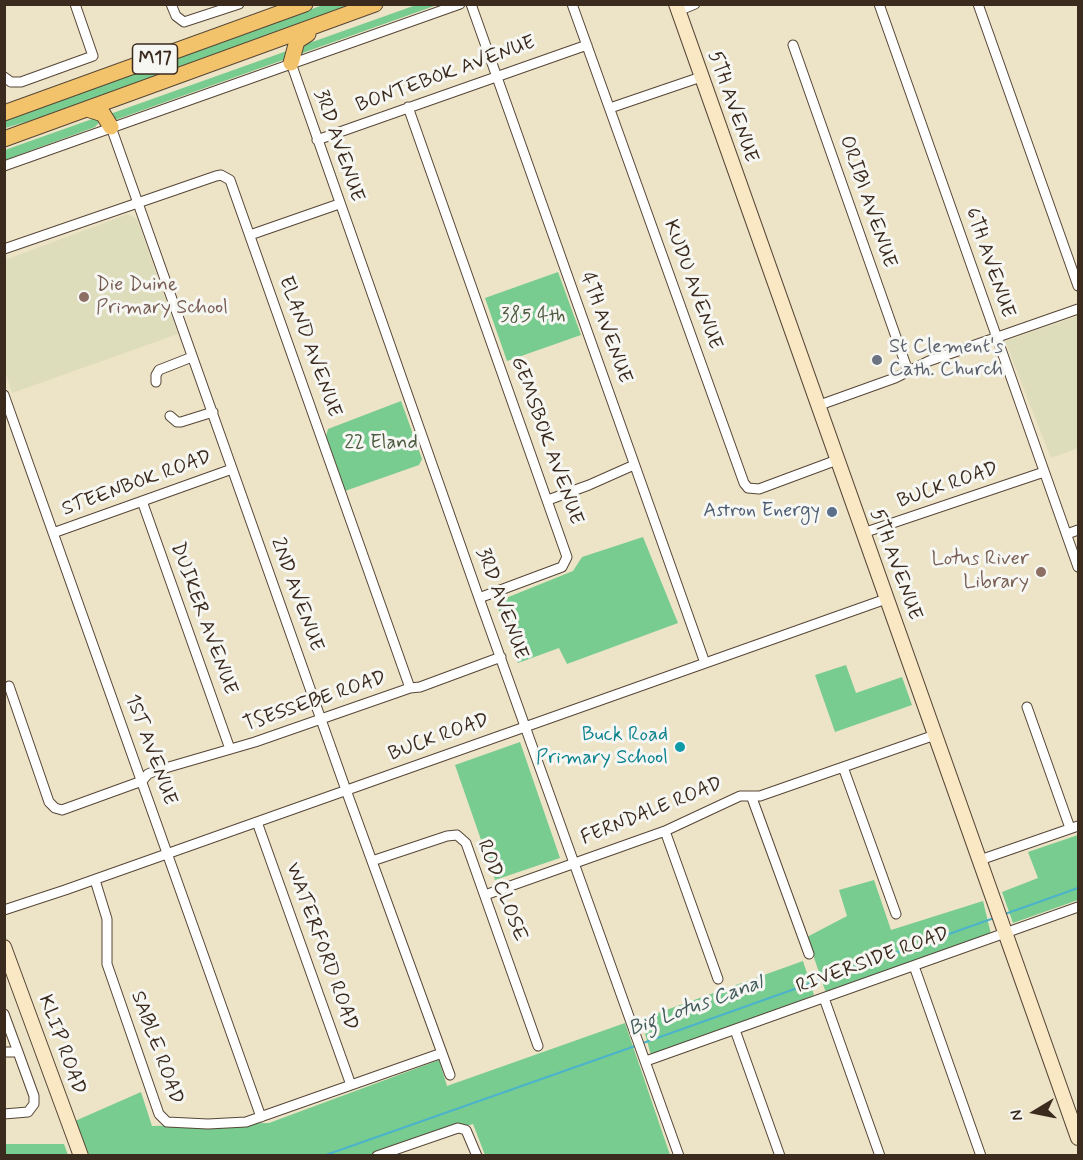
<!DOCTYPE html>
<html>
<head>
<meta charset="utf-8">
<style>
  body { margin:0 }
  #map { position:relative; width:1083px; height:1160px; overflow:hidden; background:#ede3c6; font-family:Mynerve,sans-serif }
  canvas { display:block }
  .frame { position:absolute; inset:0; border:6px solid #3b2a1e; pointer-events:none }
  .north { position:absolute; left:1005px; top:1082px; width:60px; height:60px; -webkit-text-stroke:4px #f6f6f2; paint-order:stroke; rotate:260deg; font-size:16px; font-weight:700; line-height:24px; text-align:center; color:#3b2a1e }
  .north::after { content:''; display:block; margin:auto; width:21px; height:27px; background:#3b2a1e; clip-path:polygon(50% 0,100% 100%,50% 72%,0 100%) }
</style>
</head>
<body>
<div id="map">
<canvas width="1083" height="1160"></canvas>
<div class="frame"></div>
<div class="north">N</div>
</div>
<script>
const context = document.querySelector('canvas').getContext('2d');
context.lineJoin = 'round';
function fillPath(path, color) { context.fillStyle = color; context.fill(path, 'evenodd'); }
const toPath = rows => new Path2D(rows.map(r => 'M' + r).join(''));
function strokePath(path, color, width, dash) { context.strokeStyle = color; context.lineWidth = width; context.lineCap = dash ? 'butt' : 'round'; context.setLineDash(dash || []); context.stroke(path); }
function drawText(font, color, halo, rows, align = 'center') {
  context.font = font + ' Mynerve,sans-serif'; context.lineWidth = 6; context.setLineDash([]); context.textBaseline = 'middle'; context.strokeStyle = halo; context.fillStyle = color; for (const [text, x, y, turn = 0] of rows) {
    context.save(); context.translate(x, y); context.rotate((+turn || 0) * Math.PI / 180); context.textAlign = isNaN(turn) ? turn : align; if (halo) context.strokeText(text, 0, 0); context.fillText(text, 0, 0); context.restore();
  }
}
const built = toPath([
  [128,214,137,219,178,334,12,393,5,371,5,260],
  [1078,316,1078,448,1051,458,1005,341]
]);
const green = toPath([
  [323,5,356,5,57,113,5,128,4,118],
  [416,5,437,5,115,120,110,114],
  [95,118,100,121,95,127,5,160,5,150],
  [558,272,581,335,507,361,485,298],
  [401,401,422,459,419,465,345,491,326,436,328,429],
  [643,537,678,623,567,664,559,648,518,663,496,602,573,571,582,557],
  [846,665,856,693,902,677,912,705,835,732,815,675],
  [520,742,560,858,495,880,455,765],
  [1078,835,1078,900,1013,923,1002,892,1038,878,1028,852],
  [874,880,891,930,983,901,991,934,826,993,807,937,847,916,839,890],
  [803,961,814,995,652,1059,641,1019],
  [625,1023,670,1155,485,1155,473,1124,371,1155,89,1155,75,1121,141,1092,152,1126,269,1123,439,1060,447,1086],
  [5,1144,64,1144,68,1155,5,1155]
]);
const stream = toPath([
  [1005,914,1078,888],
  [643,1043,994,918],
  [4,1155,51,1156],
  [323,1156,638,1045]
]);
const street = toPath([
  [171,4,176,16,184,22,239,4],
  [471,4,705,663],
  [572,4,744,483,748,488,759,489,837,460],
  [879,4,1078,567],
  [978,4,1078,286],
  [678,11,695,4],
  [793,45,908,371],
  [291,63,479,598,679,1156],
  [4,77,11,82,21,82,93,56,75,4],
  [408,107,567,557,562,567,479,598],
  [610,108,701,77],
  [111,127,346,790,450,1075],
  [317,140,587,45],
  [4,166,460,4],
  [250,235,339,204],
  [4,249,216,176,221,175,230,180,410,688],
  [156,382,156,375,159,370,192,357],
  [4,395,261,1117],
  [817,406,895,378,929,361,1078,309],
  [170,416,177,422,181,422,213,412],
  [548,500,589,485,634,465],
  [142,501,230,749],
  [53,533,232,469],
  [863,533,1044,472],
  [1067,534,1078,530],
  [9,686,49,802,55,808,62,810,142,781,148,774,155,771,255,742,410,688,420,687,501,657],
  [1027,707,1070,828],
  [843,767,896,914],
  [752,798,809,954],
  [257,822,351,1085],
  [665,831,718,979],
  [980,860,1078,826],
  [372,861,447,836,457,835,466,843,538,1046],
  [95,880,107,919,107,964,159,1114,167,1122,208,1124,246,1122,442,1053],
  [485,895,665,831,740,796,760,796,935,735],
  [4,910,65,890,886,599],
  [914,966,981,1156],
  [824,998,880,1156],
  [4,1014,18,1052],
  [735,1030,780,1156],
  [4,1052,18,1052,34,1096,34,1104,28,1112,4,1114],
  [646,1061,1078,907],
  [377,1156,458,1128,466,1130,477,1156]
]);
const secondary = toPath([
  [676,4,1078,1138],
  [4,947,81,1156]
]);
const primary = toPath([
  [291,63,297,41,308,34],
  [87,109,103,114,111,127],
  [4,113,305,4],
  [4,139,375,4]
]);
const markers = [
  [84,297,6,"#8d6e63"],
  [877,360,6,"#6b7280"],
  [832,512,6,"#5c6f8a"],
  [1041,572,6,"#8d6e63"],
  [680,747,6,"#0f9aa8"]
];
const shields = [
  [155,59,45]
];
const shieldNames = [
  ["M17",155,59]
];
const streetNames = [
  ["BONTEBOK AVENUE",446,75,-20],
  ["5TH AVENUE",732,107,71],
  ["3RD AVENUE",338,146,71],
  ["ORIBI AVENUE",867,202,71],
  ["6TH AVENUE",989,263,71],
  ["KUDU AVENUE",692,285,70],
  ["4TH AVENUE",605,328,70],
  ["ELAND AVENUE",309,347,70],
  ["GEMSBOK AVENUE",546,441,70],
  ["STEENBOK ROAD",137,484,-20],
  ["BUCK ROAD",948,486,-19],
  ["5TH AVENUE",895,565,70],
  ["2ND AVENUE",296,595,70],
  ["3RD AVENUE",501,604,70],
  ["DUIKER AVENUE",203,619,70],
  ["TSESSEBE ROAD",315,702,-19],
  ["BUCK ROAD",439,738,-20],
  ["1ST AVENUE",150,750,70],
  ["FERNDALE ROAD",652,812,-22],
  ["ROD CLOSE",501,891,69],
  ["WATERFORD ROAD",321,947,70],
  ["RIVERSIDE ROAD",873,961,-20],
  ["KLIP ROAD",61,1045,70],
  ["SABLE ROAD",156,1048,70]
];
const educationNames = [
  ["Die Duine",96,286],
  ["Primary School",96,309],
  ["Lotus River",1029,560,"right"],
  ["Library",1029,583,"right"]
];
const parkNames = [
  ["385 4th",533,317],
  ["22 Eland",381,444]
];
const worshipNames = [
  ["St Clement's",889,348],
  ["Cath. Church",889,371]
];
const serviceNames = [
  ["Astron Energy",820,512]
];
const cultureNames = [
  ["Buck Road",668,736],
  ["Primary School",668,759]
];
const waterNames = [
  ["Big Lotus Canal",696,1007,-20]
];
fillPath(built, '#deddbb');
fillPath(green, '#78cc8f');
strokePath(stream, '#4cb3ca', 2);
strokePath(street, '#564637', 11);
strokePath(secondary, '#564637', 16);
strokePath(primary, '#564637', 17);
strokePath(street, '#fff', 9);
strokePath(secondary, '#fae7c3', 14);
strokePath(primary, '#f2c36a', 15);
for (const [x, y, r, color] of markers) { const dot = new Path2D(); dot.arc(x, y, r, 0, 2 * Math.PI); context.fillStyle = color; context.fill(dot); strokePath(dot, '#f6f6f2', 2); }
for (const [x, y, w] of shields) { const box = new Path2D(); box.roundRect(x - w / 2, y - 15, w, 30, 4.5); context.fillStyle = '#f6f6f2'; context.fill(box); strokePath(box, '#3b2a1e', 1.5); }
drawText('bold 18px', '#3b2a1e', null, shieldNames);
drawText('20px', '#3b2a1e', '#f6f6f2', streetNames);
drawText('20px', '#785e54', '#f6f6f2', educationNames, 'left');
drawText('20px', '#4d5b40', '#f6f6f2', parkNames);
drawText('20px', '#5b616d', '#f6f6f2', worshipNames, 'left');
drawText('20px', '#4e5e75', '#f6f6f2', serviceNames, 'right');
drawText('20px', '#0d838f', '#f6f6f2', cultureNames, 'right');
drawText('italic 21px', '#415a5a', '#f6f6f2', waterNames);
</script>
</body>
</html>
